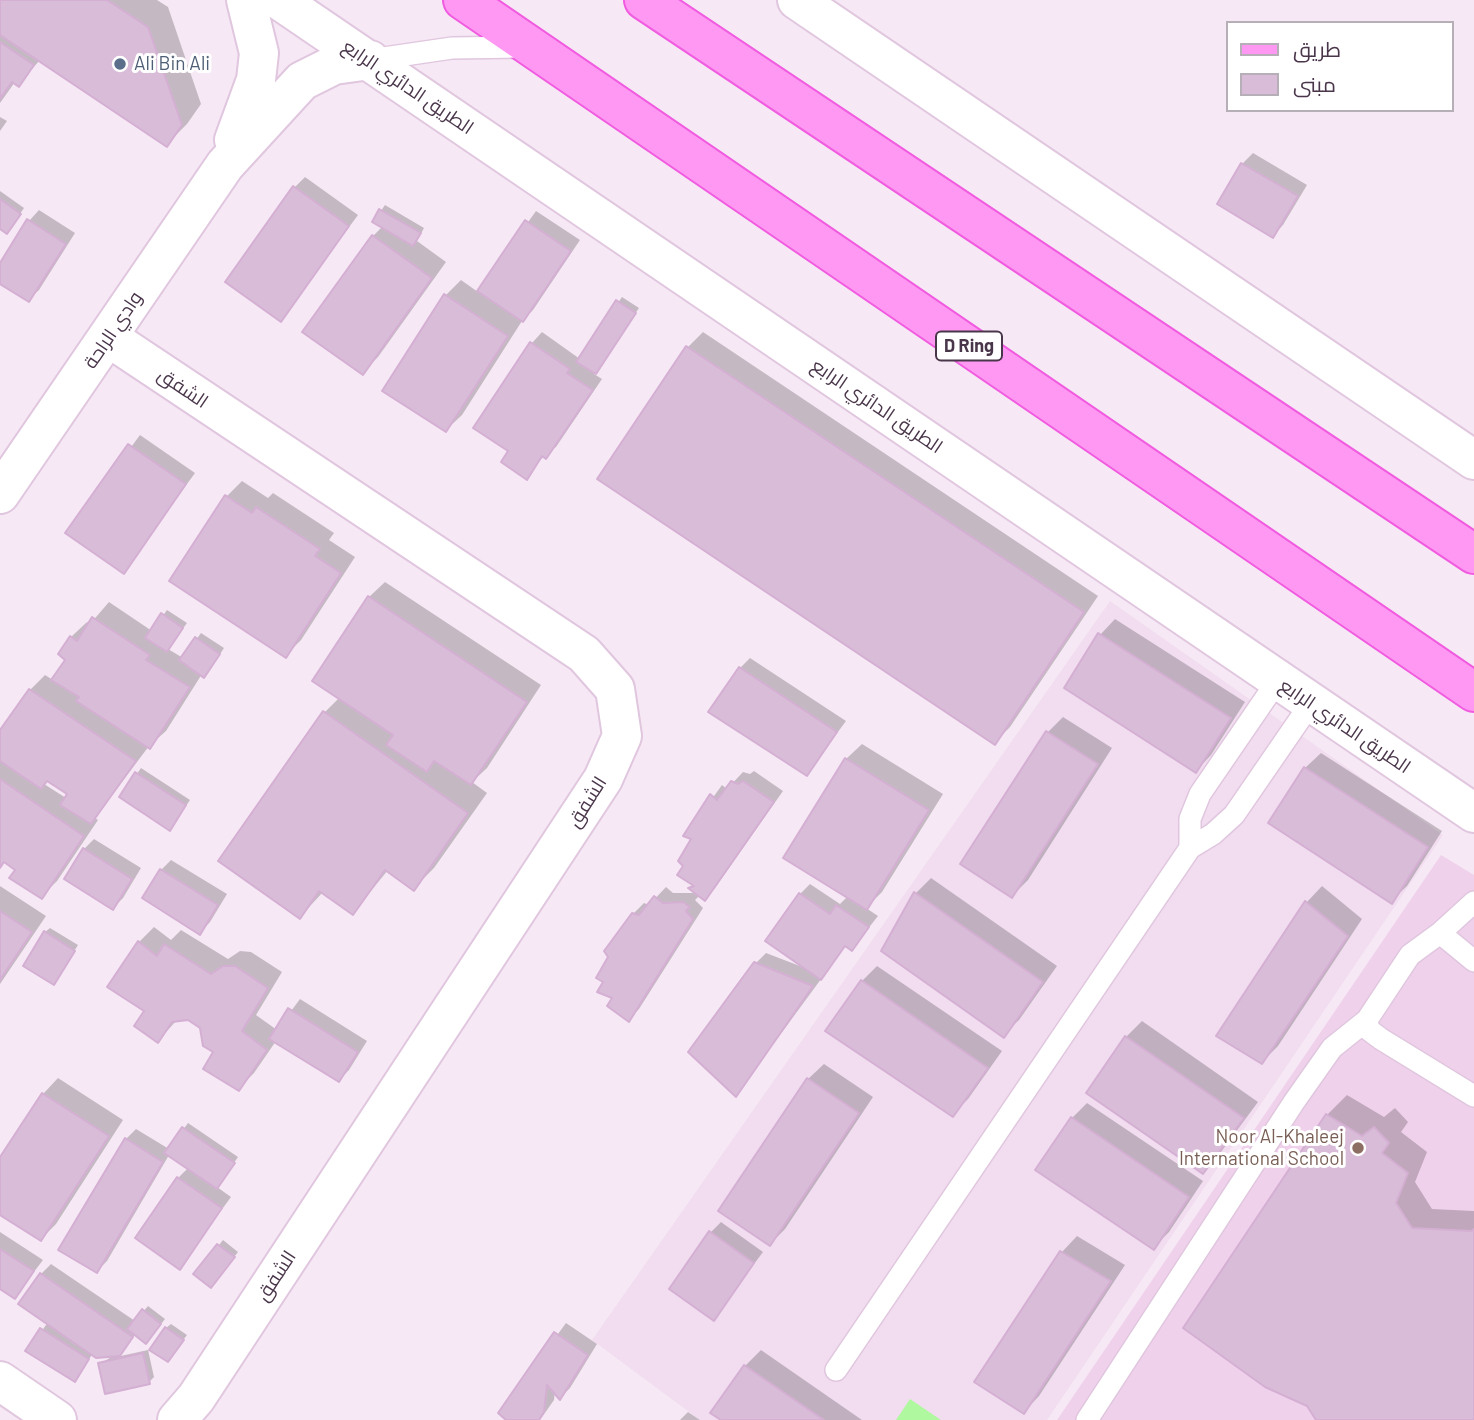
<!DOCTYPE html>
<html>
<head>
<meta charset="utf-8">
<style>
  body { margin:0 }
  #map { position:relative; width:1474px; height:1420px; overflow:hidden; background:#f6e8f4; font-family:Barlow,Cairo,sans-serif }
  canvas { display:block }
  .legend { position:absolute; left:1226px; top:21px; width:228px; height:91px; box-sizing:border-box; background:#fff; border:2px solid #b7afb7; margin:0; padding:9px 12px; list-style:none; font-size:21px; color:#4a364a }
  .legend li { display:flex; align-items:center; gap:14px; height:35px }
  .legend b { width:35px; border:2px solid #b7afb7 }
</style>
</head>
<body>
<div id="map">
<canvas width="1474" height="1420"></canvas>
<ul class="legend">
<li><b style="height:9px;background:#ff98f2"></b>طريق</li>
<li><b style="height:19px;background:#d9bcd8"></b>مبنى</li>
</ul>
</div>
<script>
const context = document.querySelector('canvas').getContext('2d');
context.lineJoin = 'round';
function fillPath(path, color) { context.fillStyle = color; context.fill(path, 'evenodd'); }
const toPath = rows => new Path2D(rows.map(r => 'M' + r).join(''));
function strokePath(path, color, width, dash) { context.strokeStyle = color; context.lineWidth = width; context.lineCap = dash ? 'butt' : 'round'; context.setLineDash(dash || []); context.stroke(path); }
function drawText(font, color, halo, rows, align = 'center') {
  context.font = font + ' Barlow,Cairo,sans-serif'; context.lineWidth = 6; context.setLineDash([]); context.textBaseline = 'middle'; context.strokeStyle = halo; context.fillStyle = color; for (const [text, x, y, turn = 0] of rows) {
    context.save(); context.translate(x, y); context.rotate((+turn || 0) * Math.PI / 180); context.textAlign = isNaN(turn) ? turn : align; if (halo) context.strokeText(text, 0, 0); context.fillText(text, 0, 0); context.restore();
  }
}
const residential = toPath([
  [1110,601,1443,835,1047,1420,700,1420,592,1340]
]);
const education = toPath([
  [1441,855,1474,875,1474,1420,1057,1420]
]);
const water = toPath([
  [910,1399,941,1420,896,1420]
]);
const shadow = toPath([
  [0,0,157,0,168,7,201,104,187,124,167,144,40,60,18,85,15,82,0,103],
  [0,117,7,121,0,131],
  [1253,153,1307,185,1283,225,1273,236,1219,204,1242,164],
  [305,177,358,215,281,320,295,187],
  [0,191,24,208,11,227,0,227],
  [385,205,424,228,417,241,446,262,378,357,362,373,373,236,383,226,374,221],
  [39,210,75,233,39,290,28,300,0,282,0,267,29,221],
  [536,211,580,240,533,310,522,321,462,415,446,430,445,296,461,280,478,292],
  [622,297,639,308,594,374,602,379,556,447,544,456,526,477,510,451,475,427,532,343,542,332,580,359],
  [703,332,1098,596,1010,727,995,742,688,347],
  [140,435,195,473,123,572,68,532],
  [242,481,268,498,273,493,334,533,329,540,355,557,301,640,286,655,227,496],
  [385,582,541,685,487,768,472,782,487,793,434,868,414,888,388,870,353,913,323,892,300,917,325,712,340,697,369,597],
  [109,602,152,631,167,610,187,623,168,649,183,658,201,633,224,648,209,671,202,674,166,731,149,746,95,818,98,820,57,881,41,897,17,869,5,861,0,866,0,733,30,690,45,675,53,680,67,659,71,637,87,622,90,624],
  [48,780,69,793,66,798,44,784],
  [1115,619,1245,702,1211,755,1196,771,1100,635],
  [750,658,846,721,807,774,740,668],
  [1063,717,1112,748,1028,880,1012,896,1048,732],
  [862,744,943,794,882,892,866,908,878,916,852,949,846,945,736,1095,756,963,766,953,805,968,800,894,810,884,840,904,848,896,846,759],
  [1321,753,1442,831,1407,886,1391,901,1305,768],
  [141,768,190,800,174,824,121,797],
  [754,771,783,791,715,888,705,899,700,895,695,900,703,908,639,1009,629,1019,606,981,633,914,644,903,649,905,666,887,673,893,697,893,690,888,694,884,685,866,693,839,686,835,722,785,727,789,743,772,750,774],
  [94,839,141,868,123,898,113,908,84,849],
  [171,860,227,894,210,922,200,933,161,870],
  [931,878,1057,966,1019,1020,1003,1035,884,950,916,893],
  [0,886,46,916,0,984],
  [1322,886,1362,919,1278,1046,1262,1062,1219,1036,1307,902],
  [154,927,171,940,181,930,228,959,240,951,251,952,282,972,256,1015,277,1030,300,999,367,1041,349,1070,339,1080,276,1041,254,1073,239,1088,201,1027,189,1018,177,1020,158,1041,146,1011,139,942],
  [50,928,78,945,54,983,45,932],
  [877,966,1002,1051,968,1099,952,1115,862,981],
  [1142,1021,1258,1102,1218,1156,1203,1172,1089,1092,1126,1037],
  [824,1064,873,1097,785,1229,770,1244,808,1079],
  [58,1078,123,1120,56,1224,41,1239,0,1213,0,1161,43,1094],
  [1347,1095,1384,1117,1395,1108,1408,1122,1401,1132,1427,1152,1415,1182,1432,1209,1474,1211,1474,1420,1318,1420,1327,1115],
  [1087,1103,1203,1181,1169,1232,1153,1248,1072,1118],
  [188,1123,238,1157,217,1187,231,1197,180,1267,178,1178,188,1168,169,1155,107,1261,97,1271,126,1139,136,1129,169,1149],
  [721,1222,763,1252,713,1319,711,1232],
  [0,1232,43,1260,15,1297,0,1287],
  [1077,1236,1125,1265,1039,1396,1024,1412,976,1381,1062,1252],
  [223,1240,238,1252,215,1281,196,1274],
  [51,1264,135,1321,148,1306,165,1319,151,1337,136,1334,116,1357,148,1350,154,1377,149,1382,100,1364,116,1354,93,1353,79,1375,28,1351,48,1322,41,1274],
  [566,1323,597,1344,570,1388,560,1398,555,1391,554,1400,540,1420,509,1420,501,1412],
  [171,1324,187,1335,172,1355,166,1328],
  [761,1350,862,1420,724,1420,713,1412,745,1366],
  [688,1412,700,1420,680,1420]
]);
const building = toPath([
  [0,0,107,0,148,27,182,125,167,147,0,35,0,0],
  [0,42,34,65,19,87,12,82,0,99,0,42],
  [1241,163,1298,196,1273,238,1217,204,1241,163],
  [293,186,349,226,281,322,225,282,293,186],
  [0,199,21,214,7,234,0,229,0,199],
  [379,209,421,233,413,246,372,222,379,209],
  [27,219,66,244,29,302,0,284,0,263,27,219],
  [525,220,571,251,523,322,477,291,525,220],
  [372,235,432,278,363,375,302,332,372,235],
  [444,294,508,336,446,432,382,391,444,294],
  [616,300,636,313,596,374,576,362,616,300],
  [530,342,570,369,567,373,593,390,546,459,542,456,527,480,501,462,508,451,473,428,530,342],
  [686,346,1084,612,995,745,597,479,686,346],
  [128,444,186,484,124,574,65,533,128,444],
  [225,495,252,513,256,507,320,549,315,556,341,573,286,658,169,581,225,495],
  [368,596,527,702,471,785,434,761,427,772,386,745,393,735,312,681,368,596],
  [161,613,183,628,167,652,145,638,161,613],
  [92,617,150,655,146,660,190,687,150,749,76,701,79,697,51,680,65,660,58,654,70,636,77,641,92,617],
  [1098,633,1231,718,1196,773,1064,688,1098,633],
  [195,637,220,654,204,678,179,660,195,637],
  [739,667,837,732,807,776,708,712,739,667],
  [29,689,136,761,91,824,60,805,67,794,47,781,41,789,0,761,0,730,29,689],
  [323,711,468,813,414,891,385,870,353,915,319,891,300,919,218,861,323,711],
  [1046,731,1098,764,1012,898,960,864,1046,731],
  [845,758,929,810,867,910,783,858,845,758],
  [1304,767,1428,847,1392,904,1268,823,1304,767],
  [135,772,186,805,170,831,119,797,135,772],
  [0,779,84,836,42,899,9,878,15,870,4,862,0,868,0,779],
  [731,781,738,784,743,781,774,802,705,901,688,888,694,886,677,875,683,866,678,861,691,839,683,836,710,794,717,800,731,781],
  [83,848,132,879,113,910,64,879,83,848],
  [160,869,218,905,200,935,142,898,160,869],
  [914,892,1043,982,1004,1038,881,951,914,892],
  [799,893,830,914,836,905,869,927,852,951,845,946,821,980,765,941,799,893],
  [654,896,663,903,683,902,690,907,686,911,693,919,629,1022,607,1006,612,998,597,992,603,982,596,978,608,957,604,951,632,913,639,915,654,896],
  [1305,901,1348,936,1262,1064,1216,1036,1305,901],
  [0,911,32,932,0,980,0,911],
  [44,931,75,951,54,985,23,966,44,931],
  [138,941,157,956,164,944,211,974,223,966,235,966,268,988,242,1031,267,1050,239,1091,203,1069,213,1052,203,1046,200,1028,188,1020,172,1022,158,1043,134,1026,144,1011,107,987,138,941],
  [754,962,813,986,736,1097,688,1052,754,962],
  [861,980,988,1068,953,1117,825,1031,861,980],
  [288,1008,358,1052,339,1082,269,1039,288,1008],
  [1125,1036,1244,1118,1203,1174,1086,1093,1125,1036],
  [807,1078,859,1113,770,1246,718,1211,807,1078],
  [42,1093,109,1136,41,1241,0,1215,0,1157,42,1093],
  [1326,1114,1362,1136,1374,1127,1389,1143,1382,1153,1408,1173,1396,1203,1412,1228,1471,1231,1474,1229,1474,1420,1316,1420,1307,1406,1265,1387,1183,1328,1326,1114],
  [1071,1117,1189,1197,1154,1250,1035,1170,1071,1117],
  [182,1127,235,1163,217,1189,164,1153,182,1127],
  [125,1138,163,1162,97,1273,58,1250,125,1138],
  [177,1177,222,1208,180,1270,135,1238,177,1177],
  [709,1231,754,1263,714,1321,669,1289,709,1231],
  [217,1244,235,1257,211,1288,193,1274,217,1244],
  [0,1249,34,1271,15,1299,0,1289,0,1249],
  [1060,1251,1111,1281,1024,1414,974,1382,1060,1251],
  [40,1273,133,1337,120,1356,96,1358,18,1304,40,1273],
  [142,1309,161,1324,146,1344,127,1329,142,1309],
  [165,1327,184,1340,168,1362,149,1350,165,1327],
  [40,1328,89,1359,75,1382,25,1351,40,1328],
  [554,1332,588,1355,560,1400,547,1385,544,1412,539,1420,506,1420,498,1413,554,1332],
  [143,1353,150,1384,105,1394,98,1363,143,1353],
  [744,1365,824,1420,721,1420,710,1413,744,1365]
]);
const lane = toPath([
  [370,60,452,48,524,47],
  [1190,848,1190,819,1200,794,1278,680],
  [1474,902,1440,933,1474,961],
  [1440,933,1410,955,1367,1020,1369,1030,1381,1039,1474,1096],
  [836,1370,1190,848,1213,834,1234,815,1311,703],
  [1087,1420,1294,1102,1332,1048,1367,1020]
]);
const street = toPath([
  [279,0,1474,813],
  [797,0,1474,460],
  [234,140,256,80,259,53,246,0],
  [108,337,584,654,615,689,622,736,603,779,196,1398,177,1420],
  [0,494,225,165,302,81,334,65,370,60],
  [0,1381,57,1420]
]);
const primary = toPath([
  [463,0,1474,692],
  [644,0,1474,554]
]);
const markers = [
  [120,64,7,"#5c6f8a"],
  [1358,1148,7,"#8d6e63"]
];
const shields = [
  [969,346,66]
];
const shieldNames = [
  ["D Ring",969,346]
];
const serviceNames = [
  ["Ali Bin Ali",134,64]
];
const streetNames = [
  ["الطريق الدائري الرابع",408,87,34],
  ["وادي الراحة",113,330,-56],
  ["الشفق",183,388,34],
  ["الطريق الدائري الرابع",877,406,34],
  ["الطريق الدائري الرابع",1345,726,34],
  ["الشفق",587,802,-58],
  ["الشفق",276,1276,-57]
];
const educationNames = [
  ["Noor Al-Khaleej",1344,1137],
  ["International School",1344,1159]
];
fillPath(residential, '#f1ddef');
fillPath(education, '#f0d1ec');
fillPath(water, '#aff89f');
fillPath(shadow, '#0003');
fillPath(building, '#d9bcd8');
strokePath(building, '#d4afd3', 2);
strokePath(lane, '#e0c6de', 24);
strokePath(street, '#e0c6de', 42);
strokePath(primary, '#f05be0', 42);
strokePath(lane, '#fff', 21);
strokePath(street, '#fff', 38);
strokePath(primary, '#ff98f2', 38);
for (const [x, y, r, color] of markers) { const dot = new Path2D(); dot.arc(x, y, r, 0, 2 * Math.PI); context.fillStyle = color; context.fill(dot); strokePath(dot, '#fff', 2.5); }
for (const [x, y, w] of shields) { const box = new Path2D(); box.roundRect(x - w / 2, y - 14.5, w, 29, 5); context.fillStyle = '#fff'; context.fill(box); strokePath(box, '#4a364a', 2); }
drawText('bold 18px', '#4a364a', null, shieldNames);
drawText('19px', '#4e5e75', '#fff', serviceNames, 'left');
drawText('19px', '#4a364a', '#fff', streetNames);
drawText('19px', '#785e54', '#fff', educationNames, 'right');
</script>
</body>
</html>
